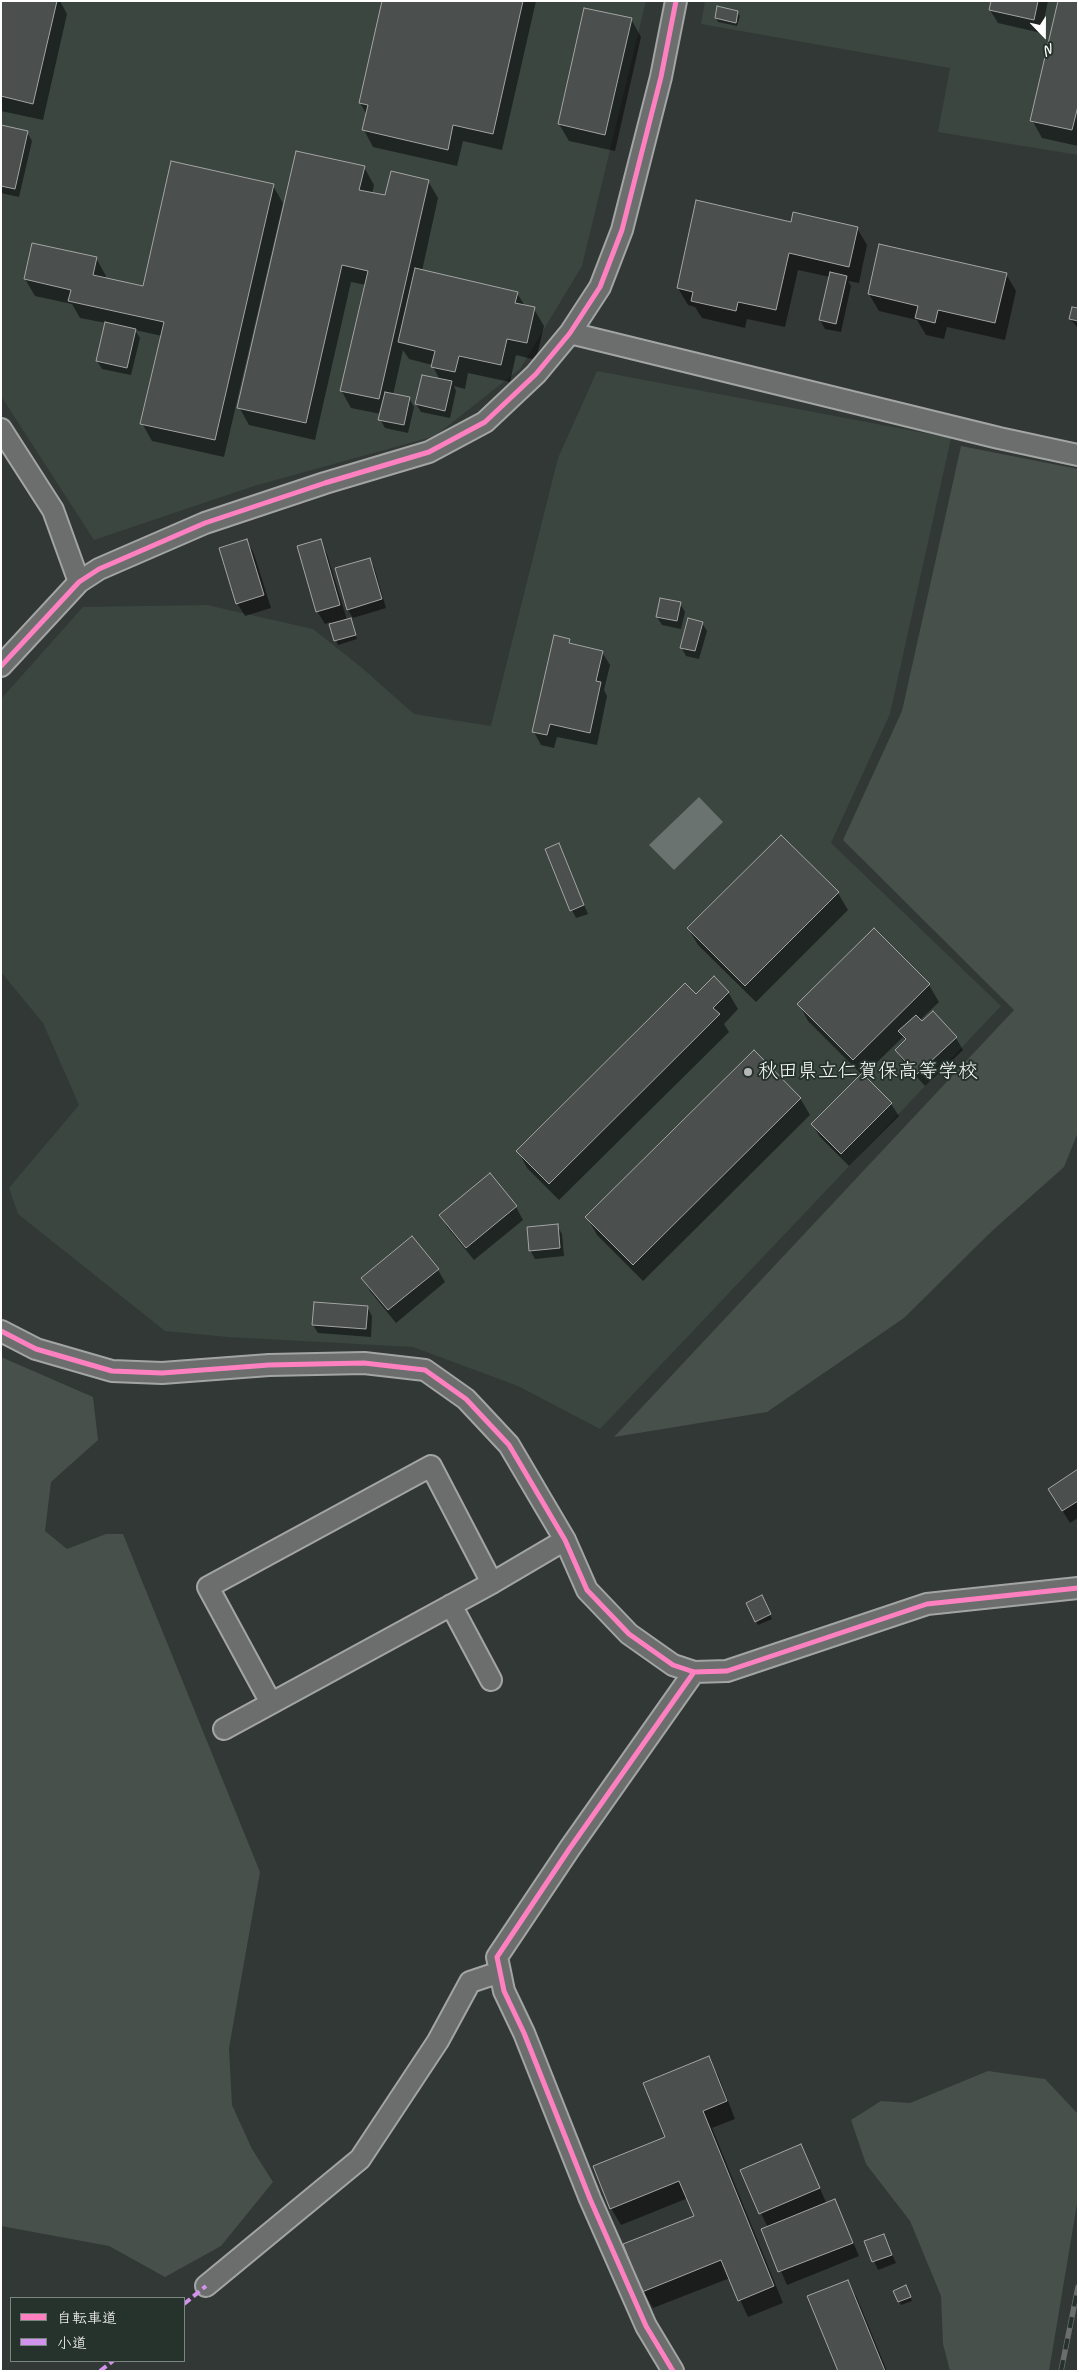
<!DOCTYPE html>
<html>
<head>
<meta charset="utf-8">
<style>
  body { margin:0 }
  #map { position:relative; width:1079px; height:2372px; overflow:hidden; background:#323835; font-family:Caveat,"Klee One",sans-serif }
  canvas { display:block }
  .frame { position:absolute; inset:0; border:2px solid #fff; pointer-events:none }
  .legend { position:absolute; left:10px; top:2297px; width:175px; height:65px; box-sizing:border-box; background:#26332d; border:1px solid #7d8581; margin:0; padding:6px 9px; list-style:none; font-size:15px; color:#fff }
  .legend li { display:flex; align-items:center; gap:10px; height:25px }
  .legend b { width:25px; border:1px solid #7d8581 }
  .north { position:absolute; left:1019px; top:10px; width:50px; height:50px; -webkit-text-stroke:4px #26332d; paint-order:stroke; rotate:158deg; font-size:14px; font-weight:700; line-height:20px; text-align:center; color:#fff }
  .north::after { content:''; display:block; margin:auto; width:18px; height:22px; background:#fff; clip-path:polygon(50% 0,100% 100%,50% 72%,0 100%) }
</style>
</head>
<body>
<div id="map">
<canvas width="1079" height="2372"></canvas>
<div class="frame"></div>
<ul class="legend">
<li><b style="height:6px;background:#ff80c0"></b>自転車道</li>
<li><b style="height:6px;background:#d193ec"></b>小道</li>
</ul>
<div class="north">N</div>
</div>
<script>
const context = document.querySelector('canvas').getContext('2d');
context.lineJoin = 'round';
function fillPath(path, color) { context.fillStyle = color; context.fill(path, 'evenodd'); }
const toPath = rows => new Path2D(rows.map(r => 'M' + r).join(''));
function strokePath(path, color, width, dash) { context.strokeStyle = color; context.lineWidth = width; context.lineCap = dash ? 'butt' : 'round'; context.setLineDash(dash || []); context.stroke(path); }
function drawText(font, color, halo, rows, align = 'center') {
  context.font = font + ' Caveat,"Klee One",sans-serif'; context.lineWidth = 4; context.setLineDash([]); context.textBaseline = 'middle'; context.strokeStyle = halo; context.fillStyle = color; for (const [text, x, y, turn = 0] of rows) {
    context.save(); context.translate(x, y); context.rotate((+turn || 0) * Math.PI / 180); context.textAlign = isNaN(turn) ? turn : align; if (halo) context.strokeText(text, 0, 0); context.fillText(text, 0, 0); context.restore();
  }
}
const built = toPath([
  [1,1,646,1,582,266,520,369,435,436,254,486,94,540,1,396],
  [705,1,1078,1,1078,155,938,132,950,68,701,24],
  [597,371,951,438,890,714,831,843,1001,1006,600,1429,518,1386,413,1347,228,1337,165,1331,18,1214,9,1188,79,1105,43,1023,1,972,1,699,83,607,207,605,313,629,361,667,414,714,491,726,558,458]
]);
const green = toPath([
  [961,446,1078,469,1078,1132,1064,1167,992,1231,904,1318,767,1412,614,1437,1014,1010,843,840,902,711],
  [1,1357,93,1397,98,1440,51,1482,45,1531,67,1549,106,1534,123,1534,260,1872,229,2048,232,2105,252,2149,273,2182,221,2246,165,2277,109,2246,1,2226],
  [988,2071,1045,2079,1078,2114,1078,2198,1049,2371,950,2371,943,2344,941,2296,910,2221,866,2164,851,2120,881,2101,910,2103]
]);
const water = toPath([
  [699,797,723,822,674,870,649,845]
]);
const shadow = toPath([
  [1,1,60,1,67,14,43,120,1,111],
  [384,1,536,1,502,150,463,141,457,166,373,147,364,130,367,115,360,103],
  [992,1,1048,1,1041,33,998,23,990,10],
  [1078,1,1078,146,1042,138,1032,120],
  [737,12,740,16,737,26,718,22,716,18],
  [631,19,641,37,615,151,569,141,559,124],
  [1,131,27,132,32,141,19,197,1,193],
  [364,167,374,185,372,194,386,197,428,181,438,198,422,271,517,293,525,306,534,309,544,326,536,360,516,355,510,382,468,373,465,389,454,386,456,391,450,418,421,412,416,404,440,380,432,365,409,359,403,350,393,395,409,398,414,407,408,433,385,428,380,419,381,414,351,408,341,390,366,285,351,282,315,440,249,425,239,407],
  [273,186,283,203,224,457,152,441,142,423,162,336,135,330,140,338,131,375,102,369,97,361,106,323,80,318,72,304,35,296,25,279,96,258,106,276,105,279,144,287],
  [792,223,857,228,867,245,859,283,848,281,851,286,841,332,825,329,820,320,830,277,798,270,785,327,747,319,745,328,702,318,695,307,688,305,678,288],
  [1006,274,1016,291,1005,340,947,327,944,339,926,335,917,320,879,311,869,294],
  [1078,310,1078,328,1070,319],
  [247,541,254,554,271,608,245,616,237,603],
  [320,541,327,554,347,620,352,623,357,639,338,645,330,622,325,624,317,611],
  [369,559,374,567,386,608,353,618,348,610,336,569],
  [680,603,685,612,681,629,662,625,657,617],
  [702,623,707,631,699,659,686,656,681,647],
  [569,640,572,645,602,652,610,665,604,690,607,696,597,745,557,737,554,748,541,745,534,732],
  [781,836,838,893,848,910,756,1002,698,945,688,928],
  [558,845,588,914,576,918,572,910],
  [929,985,939,1002,920,1020,956,1038,963,1050,925,1086,904,1063,896,1050,906,1041,903,1037,863,1076,891,1104,899,1116,849,1166,820,1137,812,1124,862,1075,808,1021,799,1004],
  [728,992,738,1009,724,1024,729,1032,559,1200,527,1168,518,1151,696,996],
  [800,1098,810,1115,643,1281,597,1235,587,1217],
  [516,1207,523,1220,474,1260,448,1228,440,1215],
  [557,1226,562,1234,564,1256,535,1259,530,1250],
  [438,1270,445,1282,396,1323,370,1291,363,1278],
  [367,1307,372,1316,371,1337,318,1333,313,1325],
  [1078,1471,1078,1518,1070,1523,1057,1502],
  [762,1597,772,1619,758,1625,748,1604],
  [708,2058,718,2075,735,2119,712,2128,783,2303,748,2317,730,2278,653,2308,643,2291,695,2217,688,2198,621,2225,611,2208,666,2138],
  [800,2145,826,2202,814,2207,815,2209,835,2201,859,2256,787,2285,763,2230,768,2228,741,2170],
  [883,2235,896,2263,878,2270,866,2242],
  [847,2281,857,2298,887,2371,839,2371],
  [908,2291,912,2301,901,2305,899,2301]
]);
const building = toPath([
  [1,1,57,1,33,104,1,96,1,1],
  [382,1,523,1,493,134,453,125,448,150,362,130,368,105,359,103,382,1],
  [991,1,1038,1,1034,20,989,10,991,1],
  [1058,1,1078,1,1078,106,1072,130,1030,121,1058,1],
  [717,6,738,11,736,23,715,18,717,6],
  [584,8,632,18,605,135,558,124,584,8],
  [1,125,28,131,15,189,1,186,1,125],
  [296,151,365,166,359,190,385,195,391,171,429,180,379,399,340,391,368,271,342,265,306,423,237,408,296,151],
  [171,161,274,184,215,440,140,424,164,322,68,301,71,290,24,279,32,243,97,257,93,275,143,286,171,161],
  [696,200,791,222,793,212,858,227,849,267,789,253,776,310,738,302,736,311,691,301,693,292,677,288,696,200],
  [879,244,1007,273,995,323,938,310,935,323,915,318,918,306,868,294,879,244],
  [415,268,518,292,515,303,535,307,527,343,507,339,501,365,459,356,455,372,431,367,435,351,398,342,415,268],
  [830,272,847,276,836,324,819,320,830,272],
  [1072,307,1078,308,1078,321,1069,319,1072,307],
  [105,322,136,329,127,368,96,361,105,322],
  [422,375,452,381,445,411,415,404,422,375],
  [385,392,410,397,404,425,378,420,385,392],
  [247,539,264,595,236,604,219,548,247,539],
  [321,539,340,605,316,612,297,546,321,539],
  [370,558,382,599,347,610,335,568,370,558],
  [660,598,681,602,677,621,656,617,660,598],
  [351,618,356,635,334,641,329,624,351,618],
  [688,618,703,622,695,651,680,648,688,618],
  [554,635,570,639,569,643,603,651,596,681,601,682,590,733,550,724,547,735,532,732,554,635],
  [781,835,839,892,745,986,687,928,781,835],
  [559,843,584,905,570,911,545,849,559,843],
  [874,928,930,984,853,1060,797,1004,874,928],
  [714,976,729,992,713,1008,720,1014,549,1184,516,1151,685,983,696,994,714,976],
  [933,1011,957,1037,917,1074,895,1050,906,1039,898,1031,916,1015,922,1021,933,1011],
  [754,1050,801,1098,633,1265,585,1217,754,1050],
  [862,1073,892,1103,841,1154,811,1124,862,1073],
  [490,1173,517,1206,466,1248,439,1215,490,1173],
  [558,1224,560,1248,529,1251,527,1227,558,1224],
  [412,1236,439,1269,388,1310,361,1278,412,1236],
  [314,1302,368,1306,366,1329,312,1325,314,1302],
  [1078,1469,1078,1501,1062,1511,1048,1489,1078,1469],
  [762,1595,771,1614,755,1622,746,1603,762,1595],
  [709,2056,727,2101,703,2111,774,2286,738,2301,721,2260,642,2292,623,2244,694,2216,679,2181,610,2209,593,2166,665,2137,643,2083,709,2056],
  [801,2144,820,2188,759,2214,740,2170,801,2144],
  [835,2199,853,2243,778,2272,761,2229,835,2199],
  [884,2234,892,2255,872,2262,864,2241,884,2234],
  [848,2280,885,2371,838,2371,807,2296,848,2280],
  [906,2285,911,2297,898,2302,893,2291,906,2285]
]);
const minor = toPath([
  [570,333,999,438,1078,455],
  [1,429,53,510,79,582],
  [1,666,79,582,99,569,205,523,325,483,429,452,485,422,536,374,570,333,600,287,622,230,661,77,676,1],
  [1,1331,36,1349,112,1371,162,1373,269,1365,364,1363,425,1370,466,1399,509,1445,565,1540,587,1590,629,1634,673,1665,694,1672,727,1671,927,1604,1078,1588],
  [451,1605,491,1680],
  [271,1703,208,1587,431,1466,492,1583],
  [224,1729,492,1583,565,1540],
  [206,2286,360,2159,438,2041,470,1982,500,1972],
  [673,2371,646,2326,590,2199,524,2033,504,1991,497,1957,570,1848,694,1672]
]);
const rail = toPath([
  [1061,2371,1078,2287]
]);
const quiet = toPath([
  [184,2304,206,2286],
  [100,2371,113,2361]
]);
const cycleway = toPath([
  [1,666,79,582,99,569,205,523,325,483,429,452,485,422,536,374,570,333,600,287,622,230,661,77,676,1],
  [1,1331,36,1349,112,1371,162,1373,269,1365,364,1363,425,1370,466,1399,509,1445,565,1540,587,1590,629,1634,673,1665,694,1672,727,1671,927,1604,1078,1588],
  [673,2371,646,2326,590,2199,524,2033,504,1991,497,1957,570,1848,694,1672]
]);
const markers = [
  [748,1072,5,"#b7b9b8"]
];
const poiNames = [
  ["秋田県立仁賀保高等学校",758,1072]
];
fillPath(built, '#3b4640');
fillPath(green, '#47504b');
fillPath(water, '#6a736f');
fillPath(shadow, '#0007');
fillPath(building, '#4b4f4d');
strokePath(building, '#a3a5a4', 1);
strokePath(minor, '#a3a5a4', 24);
strokePath(minor, '#6b6e6d', 20);
strokePath(rail, '#6a6e6c', 5.5);
strokePath(rail, '#26332d', 4, [11]);
strokePath(quiet, '#d193ec', 4, [8, 4]);
strokePath(cycleway, '#ff80c0', 5);
for (const [x, y, r, color] of markers) { const dot = new Path2D(); dot.arc(x, y, r, 0, 2 * Math.PI); context.fillStyle = color; context.fill(dot); strokePath(dot, '#26332d', 2); }
drawText('20px', '#fff', '#26332d', poiNames, 'left');
</script>
</body>
</html>
